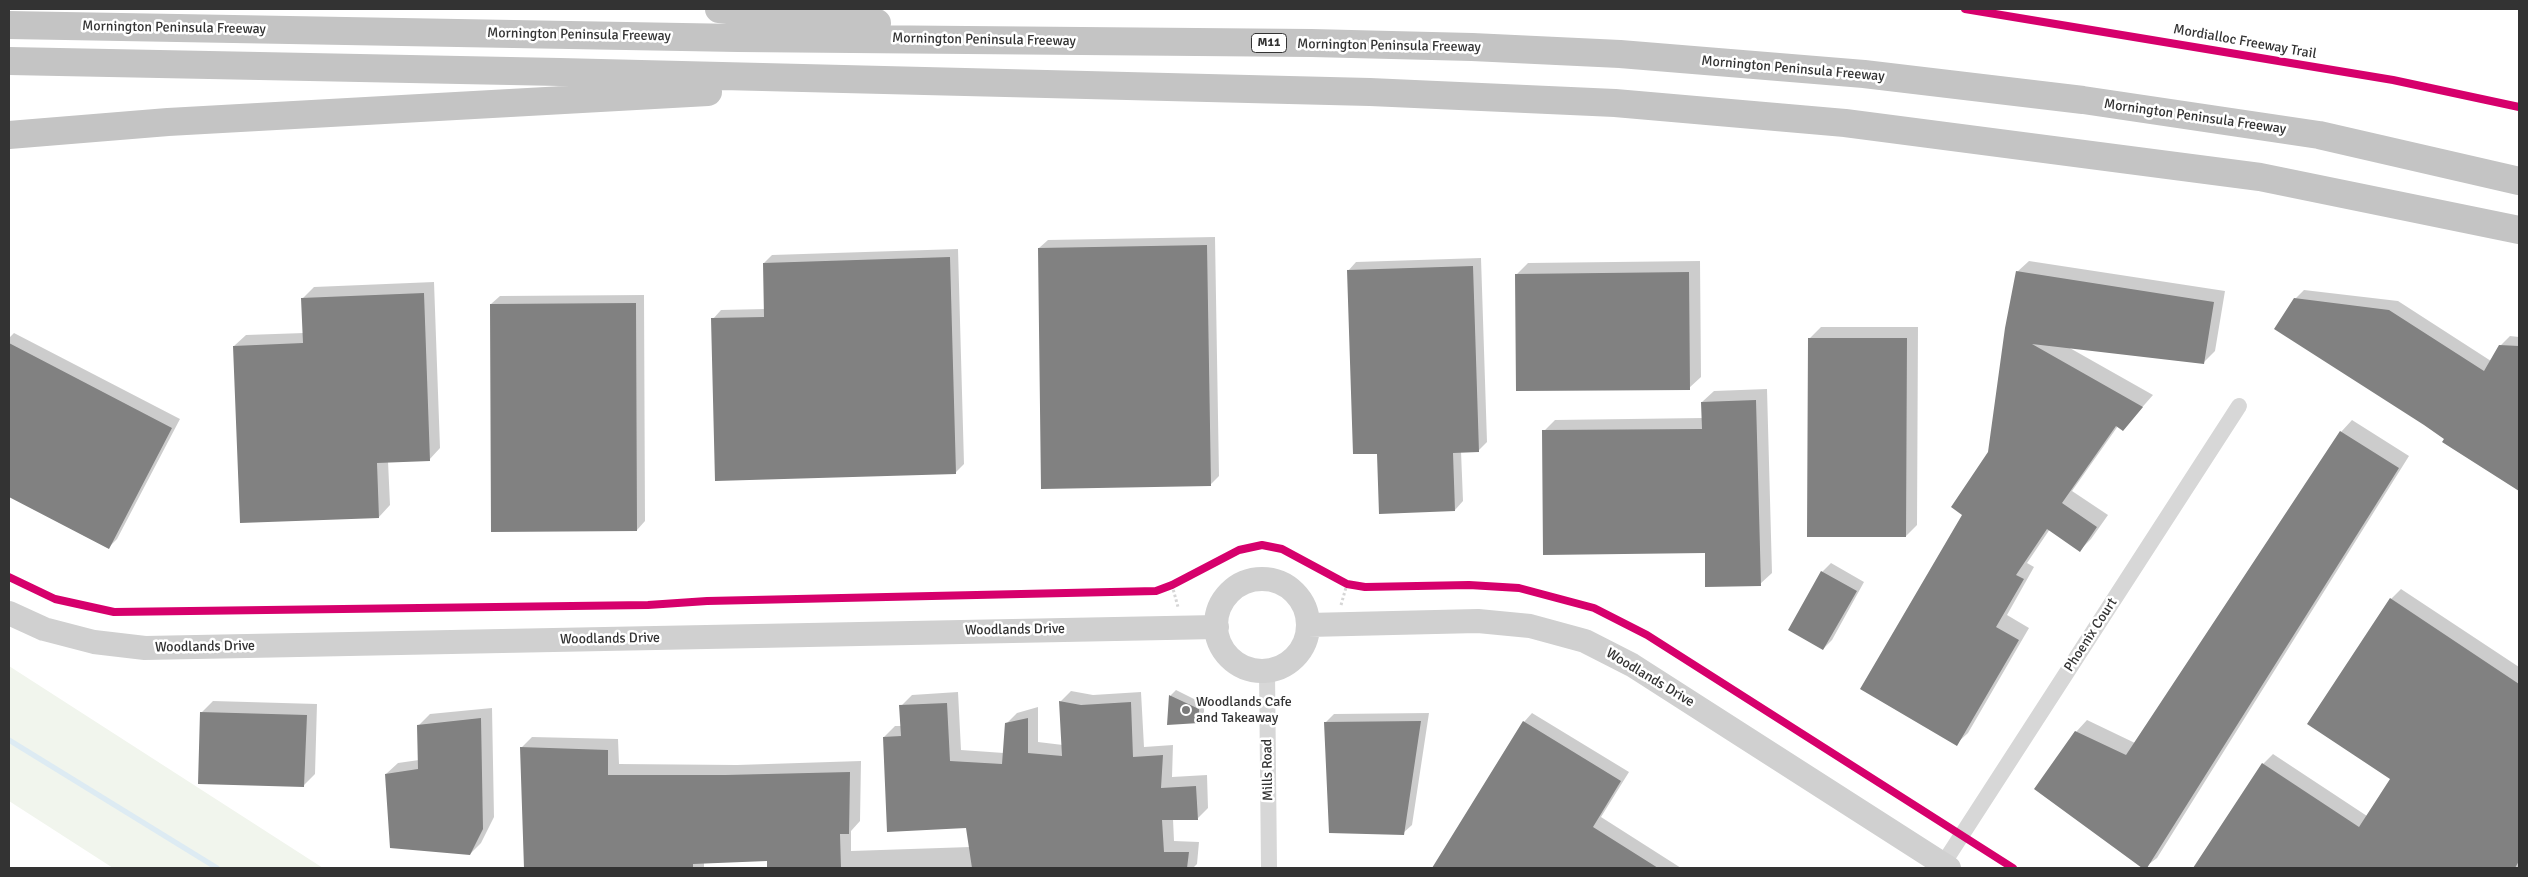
<!DOCTYPE html>
<html>
<head>
<meta charset="utf-8">
<style>
  body { margin:0 }
  #map { position:relative; width:2528px; height:877px; overflow:hidden; background:#fff; font-family:Signika,sans-serif }
  canvas { display:block }
  .frame { position:absolute; inset:0; border:10px solid #333; pointer-events:none }
</style>
</head>
<body>
<div id="map">
<canvas width="2528" height="877"></canvas>
<div class="frame"></div>
</div>
<script>
const context = document.querySelector('canvas').getContext('2d');
context.lineJoin = 'round';
function fillPath(path, color) { context.fillStyle = color; context.fill(path, 'evenodd'); }
const toPath = rows => new Path2D(rows.map(r => 'M' + r).join(''));
function strokePath(path, color, width, dash) { context.strokeStyle = color; context.lineWidth = width; context.lineCap = dash ? 'butt' : 'round'; context.setLineDash(dash || []); context.stroke(path); }
function drawText(font, color, halo, rows, align = 'center') {
  context.font = font + ' Signika,sans-serif'; context.lineWidth = 5; context.setLineDash([]); context.textBaseline = 'middle'; context.strokeStyle = halo; context.fillStyle = color; for (const [text, x, y, turn = 0] of rows) {
    context.save(); context.translate(x, y); context.rotate((+turn || 0) * Math.PI / 180); context.textAlign = isNaN(turn) ? turn : align; if (halo) context.strokeText(text, 0, 0); context.fillText(text, 0, 0); context.restore();
  }
}
const green = toPath([
  [9,666,323,868,113,868,9,801]
]);
const shadow = toPath([
  [1215,237,1219,476,1210,485,1039,248,1048,240],
  [958,249,964,464,955,473,713,319,721,310,765,309,764,263,772,255],
  [1481,258,1487,442,1479,450,1461,451,1463,501,1455,510,1378,452,1348,271,1356,262],
  [1700,261,1701,377,1689,388,1517,274,1528,263],
  [2029,261,2225,291,2215,351,2204,362,2068,347,2153,395,2123,429,2118,426,2072,491,2108,515,2091,539,2080,550,2050,529,2027,563,2034,567,2007,615,2029,628,1968,733,1956,744,1964,514,1989,453,2017,272],
  [434,282,440,448,429,460,388,461,390,505,379,517,234,346,246,335,304,333,303,298,314,287],
  [2304,290,2398,301,2491,361,2500,346,2510,336,2519,337,2519,490,2443,442,2445,439,2295,299],
  [644,295,645,521,637,530,491,304,500,296],
  [1821,327,1918,327,1917,525,1906,536,1809,339],
  [14,333,180,419,117,539,108,548,9,496,9,338],
  [1767,389,1772,573,1760,584,1706,552,1544,431,1555,420,1703,418,1702,402,1714,391],
  [2352,420,2409,456,2157,858,2144,868,2036,789,2076,732,2087,720,2135,743,2341,432],
  [1831,563,1864,582,1832,640,1823,649,1822,572],
  [2401,589,2519,667,2519,868,2323,868,2311,861,2306,868,2194,868,2263,764,2273,754,2367,816,2392,778,2391,599],
  [1176,690,1204,704,1204,716,1198,721,1168,723,1171,695],
  [1071,691,1093,695,1141,692,1144,747,1173,745,1172,777,1207,775,1208,808,1197,819,1173,819,1174,841,1199,842,1197,864,1193,868,768,868,768,860,704,862,704,868,525,868,521,748,532,737,618,739,619,764,737,765,861,761,860,821,851,831,851,851,970,847,967,827,884,737,895,726,902,726,901,706,912,695,958,692,961,750,1004,753,1006,724,1017,713,1038,707,1038,742,1063,745,1060,702],
  [213,701,317,704,315,774,303,786,202,712],
  [492,708,494,817,481,843,470,854,386,774,398,763,419,760,419,725,430,714],
  [1429,713,1412,825,1403,833,1326,722,1334,714],
  [1532,713,1629,772,1601,817,1681,868,1434,868,1524,722]
]);
const stream = toPath([
  [9,740,217,868]
]);
const building = toPath([
  [1207,245,1211,486,1041,489,1038,248],
  [950,257,956,474,715,481,711,318,764,317,763,263],
  [1473,266,1479,452,1453,453,1455,511,1379,514,1377,454,1353,454,1347,270],
  [2016,271,2214,302,2204,364,2032,344,2143,407,2123,431,2116,426,2062,503,2097,527,2080,552,2047,529,2016,575,2024,579,1996,627,2019,640,1957,746,1860,689,1962,515,1951,507,1988,452,2005,328],
  [1689,272,1690,390,1516,391,1515,274],
  [424,293,430,461,377,463,379,518,240,523,233,346,303,343,301,298],
  [2294,298,2389,310,2484,371,2499,345,2519,346,2519,491,2442,442,2444,439,2424,425,2274,329],
  [636,303,637,531,491,532,490,304],
  [1808,338,1907,338,1906,537,1807,537],
  [9,343,172,428,109,549,9,497],
  [1756,400,1761,586,1705,587,1705,553,1543,555,1542,430,1702,429,1701,402],
  [2340,431,2399,468,2147,868,2142,868,2034,789,2075,731,2126,755],
  [1821,571,1857,591,1823,650,1788,630],
  [2390,598,2519,684,2519,861,2515,868,2193,868,2262,763,2359,827,2390,779,2307,724],
  [1169,695,1199,709,1199,723,1167,725],
  [1059,701,1081,705,1131,702,1133,757,1163,755,1161,788,1196,786,1198,820,1162,820,1164,852,1189,852,1187,868,972,868,966,828,887,832,883,737,901,736,899,705,947,703,950,761,1002,764,1005,723,1028,718,1028,753,1062,756],
  [200,712,307,715,304,787,198,784],
  [481,718,483,829,470,855,390,848,385,774,418,769,417,725],
  [1421,721,1404,835,1329,833,1324,722],
  [1523,721,1621,781,1593,827,1658,868,1432,868],
  [520,747,608,750,608,775,725,775,850,772,849,834,840,834,841,868,767,868,767,861,693,864,693,868,524,868]
]);
const path = toPath([
  [1172,585,1178,607],
  [1341,605,1347,584]
]);
const street = toPath([
  [1267,672,1269,868],
  [1943,864,2239,406]
]);
const secondary = toPath([
  '1216 625a46 46 0 1 1 92 0a46 46 0 1 1-92 0Z',
  [9,613,44,629,94,642,145,648,1217,627],
  [1308,625,1478,621,1530,626,1585,641,1632,665,1949,868]
]);
const highway = toPath([
  [719,9,877,23],
  [9,25,738,38,1311,43,1472,47,1620,54,1864,74,2083,100,2319,135,2519,181],
  [9,61,560,72,1370,92,1615,103,1845,123,2260,177,2519,230],
  [9,135,168,122,708,92]
]);
const cycleway = toPath([
  [1965,9,2393,80,2519,107],
  [9,577,55,599,114,612,648,605,707,601,1156,591,1172,585,1239,550,1262,545,1282,549,1347,584,1365,587,1469,585,1519,588,1594,608,1647,635,2013,868]
]);
const markers = [
  [1186,710,5,"#7a7a7a"]
];
const shields = [
  [1269,43,35]
];
const shieldNames = [
  ["M11",1269,43]
];
const streetNames = [
  ["Mornington Peninsula Freeway",174,28,1],
  ["Mornington Peninsula Freeway",579,35,1],
  ["Mornington Peninsula Freeway",984,40,1],
  ["Mordialloc Freeway Trail",2245,42,10],
  ["Mornington Peninsula Freeway",1389,46,1],
  ["Mornington Peninsula Freeway",1793,69,5],
  ["Mornington Peninsula Freeway",2195,117,8],
  ["Woodlands Drive",1015,630,-1],
  ["Phoenix Court",2091,635,-57],
  ["Woodlands Drive",610,639,-1],
  ["Woodlands Drive",205,647,-1],
  ["Woodlands Drive",1650,678,31],
  ["Mills Road",1268,770,-91]
];
const poiNames = [
  ["Woodlands Cafe",1196,702],
  ["and Takeaway",1196,718]
];
fillPath(green, '#f1f5ed');
fillPath(shadow, '#0003');
strokePath(stream, '#ddebf3', 5.5);
fillPath(building, '#818181');
strokePath(path, '#d6d6d6', 3, [2.5, 2.5]);
strokePath(street, '#d7d7d7', 16);
strokePath(secondary, '#d0d0d0', 24);
strokePath(highway, '#c4c4c4', 28);
strokePath(cycleway, '#d6006c', 8);
for (const [x, y, r, color] of markers) { const dot = new Path2D(); dot.arc(x, y, r, 0, 2 * Math.PI); context.fillStyle = color; context.fill(dot); strokePath(dot, '#fff', 2); }
for (const [x, y, w] of shields) { const box = new Path2D(); box.roundRect(x - w / 2, y - 9.5, w, 19, 4); context.fillStyle = '#fff'; context.fill(box); strokePath(box, '#333', 1); }
drawText('bold 12px', '#333', null, shieldNames);
drawText('14px', '#333', '#fff', streetNames);
drawText('14px', '#333', '#fff', poiNames, 'left');
</script>
</body>
</html>
